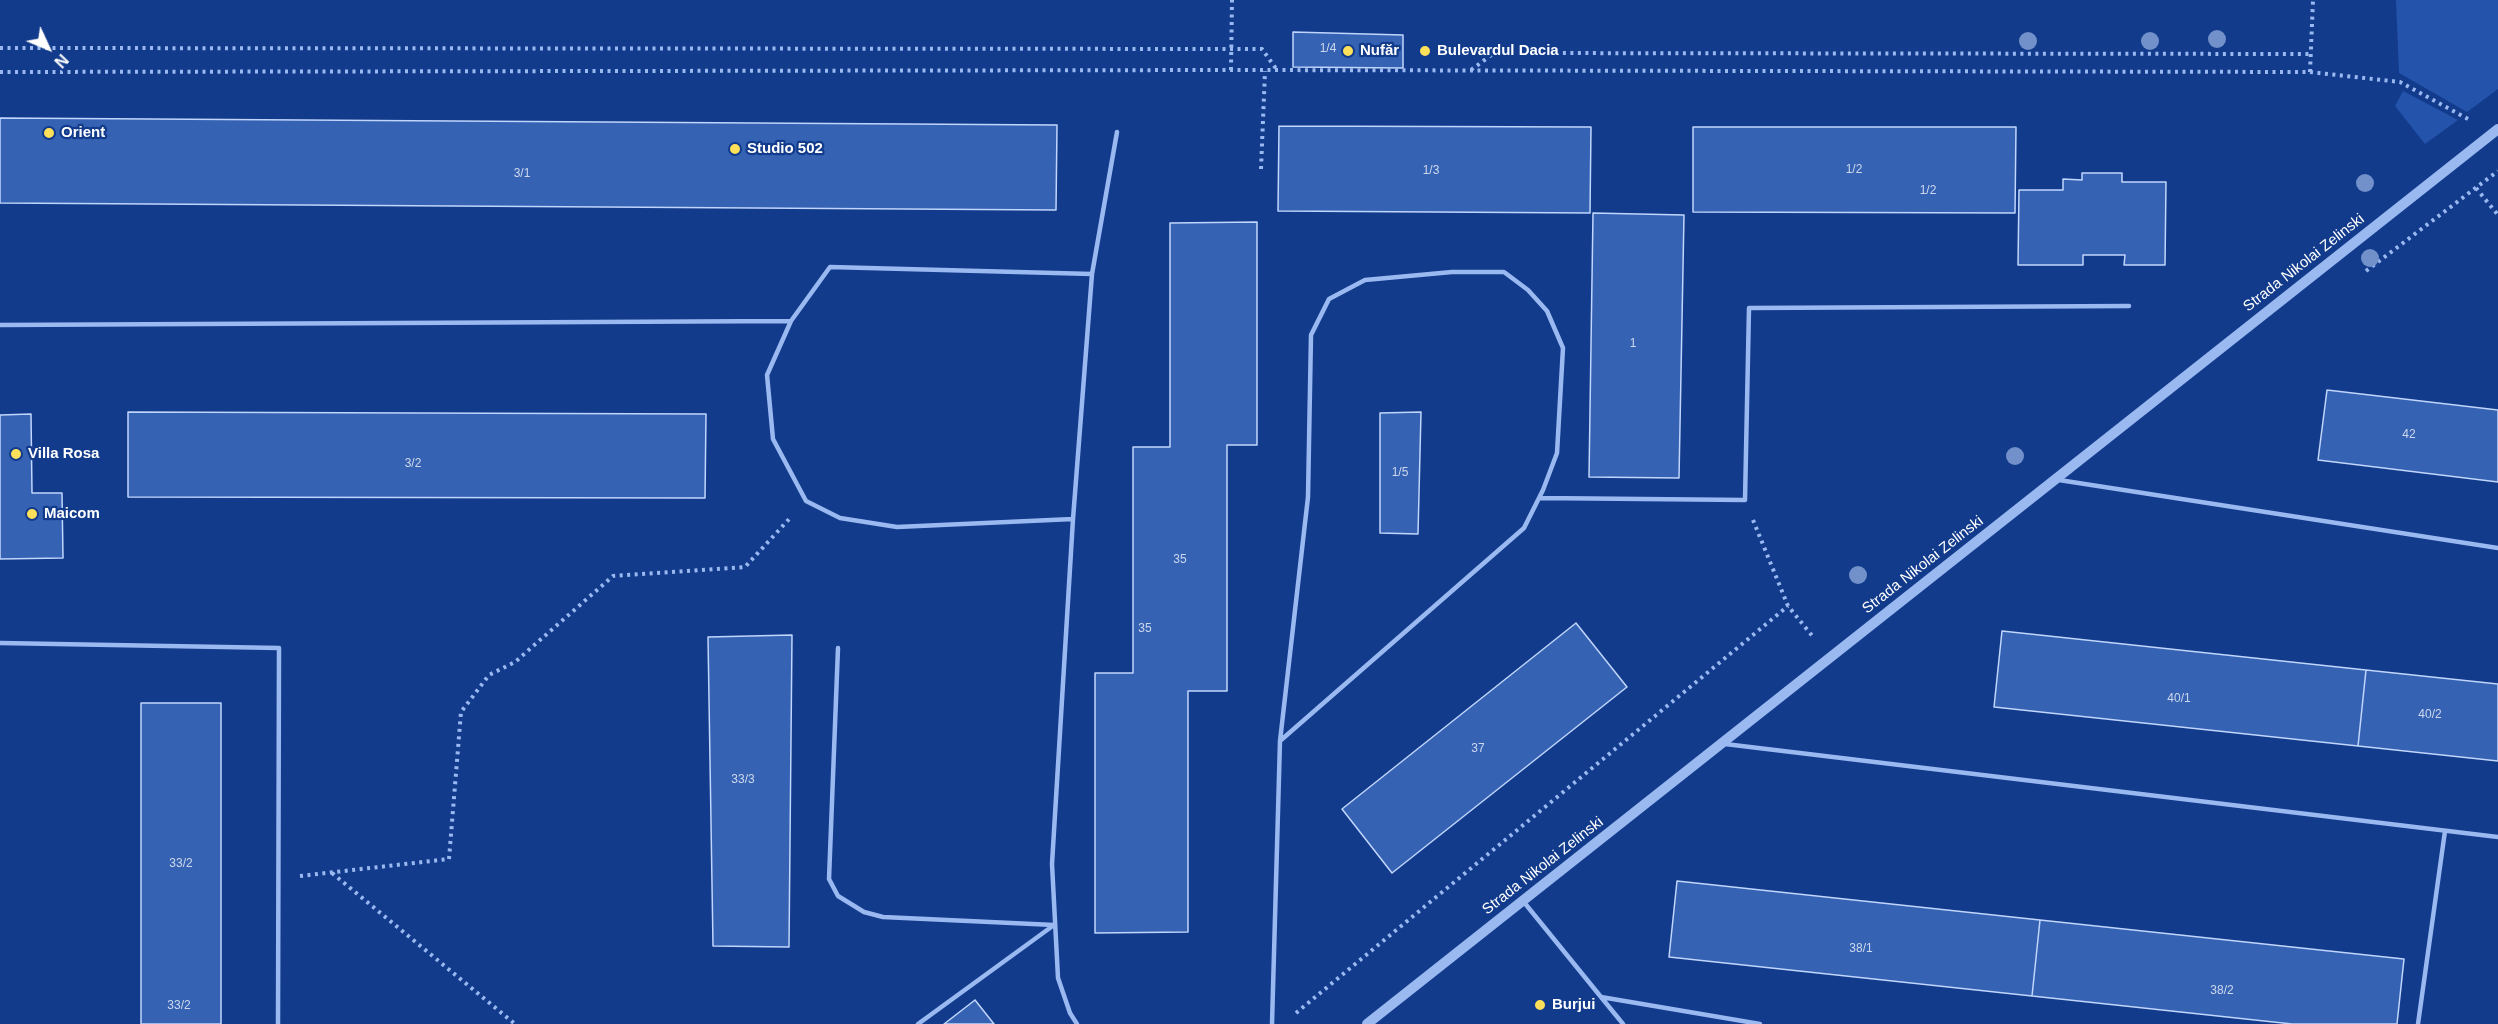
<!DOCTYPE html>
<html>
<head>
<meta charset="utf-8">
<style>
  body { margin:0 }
  #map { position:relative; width:2498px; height:1024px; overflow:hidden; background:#123b8c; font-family:Arial,sans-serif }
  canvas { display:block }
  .north { position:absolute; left:18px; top:18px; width:60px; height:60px; -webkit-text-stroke:4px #123b8c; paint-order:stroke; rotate:134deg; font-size:16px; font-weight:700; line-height:24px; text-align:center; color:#fff }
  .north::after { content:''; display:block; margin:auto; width:21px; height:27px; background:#fff; clip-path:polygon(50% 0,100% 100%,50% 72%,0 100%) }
</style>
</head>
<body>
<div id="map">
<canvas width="2498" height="1024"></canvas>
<div class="north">N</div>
</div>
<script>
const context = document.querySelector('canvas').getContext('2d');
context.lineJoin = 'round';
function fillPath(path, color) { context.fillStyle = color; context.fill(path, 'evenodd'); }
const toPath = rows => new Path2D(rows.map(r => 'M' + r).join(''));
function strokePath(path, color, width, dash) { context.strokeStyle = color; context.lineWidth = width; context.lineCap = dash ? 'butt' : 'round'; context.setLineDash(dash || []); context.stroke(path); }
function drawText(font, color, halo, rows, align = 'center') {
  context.font = font + ' Arial,sans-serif'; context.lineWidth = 4.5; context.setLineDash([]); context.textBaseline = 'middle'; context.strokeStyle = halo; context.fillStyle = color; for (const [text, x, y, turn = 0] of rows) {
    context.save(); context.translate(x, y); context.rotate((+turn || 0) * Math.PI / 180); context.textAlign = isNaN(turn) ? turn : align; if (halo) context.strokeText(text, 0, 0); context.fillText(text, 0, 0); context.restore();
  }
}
const green = toPath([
  [2396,0,2498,0,2498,89,2467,112,2399,73],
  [2403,91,2458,120,2425,144,2395,106]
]);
const building = toPath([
  [1293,32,1403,35,1403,68,1293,67,1293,32],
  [0,118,1057,125,1056,210,0,203,0,118],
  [1279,126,1591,127,1590,213,1278,211,1279,126],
  [1693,127,2016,127,2015,213,1693,212,1693,127],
  [2082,173,2122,173,2122,182,2166,182,2165,265,2124,265,2125,255,2083,255,2083,265,2018,265,2019,190,2063,190,2063,179,2082,180,2082,173],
  [1593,213,1684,215,1679,478,1589,477,1593,213],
  [1257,222,1257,445,1227,445,1227,691,1188,691,1188,932,1095,933,1095,673,1133,673,1133,447,1170,447,1170,223,1257,222],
  [2327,390,2498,410,2498,482,2318,460,2327,390],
  [128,412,706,414,705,498,128,497,128,412],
  [1421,412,1418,534,1380,533,1380,413,1421,412],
  [31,414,32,493,62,493,63,558,0,559,0,415,31,414],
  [1576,623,1627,687,1392,873,1342,809,1576,623],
  [2002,631,2366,670,2358,746,1994,707,2002,631],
  [792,635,789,947,713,946,708,637,792,635],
  [2366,670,2498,684,2498,761,2358,746,2366,670],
  [141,703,221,703,221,1024,141,1024,141,703],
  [1677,881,2040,920,2032,996,1669,957,1677,881],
  [2040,920,2404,959,2397,1024,2292,1024,2032,996,2040,920],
  [975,1000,994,1024,944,1024,975,1000]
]);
const path = toPath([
  [0,48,1262,49,1277,70],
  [1231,70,1232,0],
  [1471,70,1494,53,2311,54],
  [0,72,1231,70,2310,72,2400,82,2468,119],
  [2310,72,2313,0],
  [1261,169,1265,71],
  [2476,188,2498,215],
  [2366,271,2498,171],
  [1753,520,1788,606,1814,638],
  [332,873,515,1024],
  [300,876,449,859,461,712,489,675,515,662,613,576,745,567,791,517],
  [1296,1013,1788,606]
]);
const service = toPath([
  [0,325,791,321],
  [2059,480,2498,548],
  [1539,498,1745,500,1749,308,2129,306],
  [1073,519,897,527,840,518,806,501,773,439,767,375,791,321,830,267,1092,274],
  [0,643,279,648,278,1024],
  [838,648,829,879,838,896,864,912,883,917,1054,925],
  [1725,744,2498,837],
  [1523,901,1601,997,1760,1024],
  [1601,997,1623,1024],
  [918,1024,1054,925],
  [1077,1024,1070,1013,1058,978,1052,864,1073,519,1092,274,1117,132],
  [1272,1024,1280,741,1308,497,1311,335,1329,299,1365,280,1452,272,1504,272,1528,290,1547,311,1563,348,1557,453,1543,490,1524,528,1280,741],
  [2418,1024,2445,831]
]);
const tertiary = toPath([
  [1367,1024,2498,129]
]);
const trees = [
  [2217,39],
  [2028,41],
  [2150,41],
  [2365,183],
  [2370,258],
  [2015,456],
  [1858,575]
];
const markers = [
  [1348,51,6,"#ffe05a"],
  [1425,51,6,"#ffe05a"],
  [49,133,6,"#ffe05a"],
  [735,149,6,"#ffe05a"],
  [16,454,6,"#ffe05a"],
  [32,514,6,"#ffe05a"],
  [1540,1005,6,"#ffe05a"]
];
const numberNames = [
  ["1/4",1328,49],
  ["1/2",1854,170],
  ["1/3",1431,171],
  ["3/1",522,174],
  ["1/2",1928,191],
  ["1",1633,344],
  ["42",2409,435],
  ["3/2",413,464],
  ["1/5",1400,473],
  ["35",1180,560],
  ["35",1145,629],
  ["40/1",2179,699],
  ["40/2",2430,715],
  ["37",1478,749],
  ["33/3",743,780],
  ["33/2",181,864],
  ["38/1",1861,949],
  ["38/2",2222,991],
  ["33/2",179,1006]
];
const poiNames = [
  ["Nufăr",1360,51],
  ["Bulevardul Dacia",1437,51],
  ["Orient",61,133],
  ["Studio 502",747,149],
  ["Villa Rosa",28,454],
  ["Maicom",44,514],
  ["Burjui",1552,1005]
];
const streetNames = [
  ["Strada Nikolai Zelinski",2304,263,-38],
  ["Strada Nikolai Zelinski",1923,565,-38],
  ["Strada Nikolai Zelinski",1543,866,-38]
];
fillPath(green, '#2453ac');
fillPath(building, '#3662b4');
strokePath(building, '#c1d6fc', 1.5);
strokePath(path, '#9ab9f1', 4, [3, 4.5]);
strokePath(service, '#9ab9f1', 4.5);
strokePath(tertiary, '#9ab9f1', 10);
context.fillStyle = '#7290ca';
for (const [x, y] of trees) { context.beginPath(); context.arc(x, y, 9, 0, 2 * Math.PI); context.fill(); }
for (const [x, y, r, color] of markers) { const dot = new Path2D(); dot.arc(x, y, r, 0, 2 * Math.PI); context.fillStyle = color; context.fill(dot); strokePath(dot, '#123b8c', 2); }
drawText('12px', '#cdd8ec', null, numberNames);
drawText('bold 15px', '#fff', '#123b8c', poiNames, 'left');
drawText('15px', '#fff', '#123b8c', streetNames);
</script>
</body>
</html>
